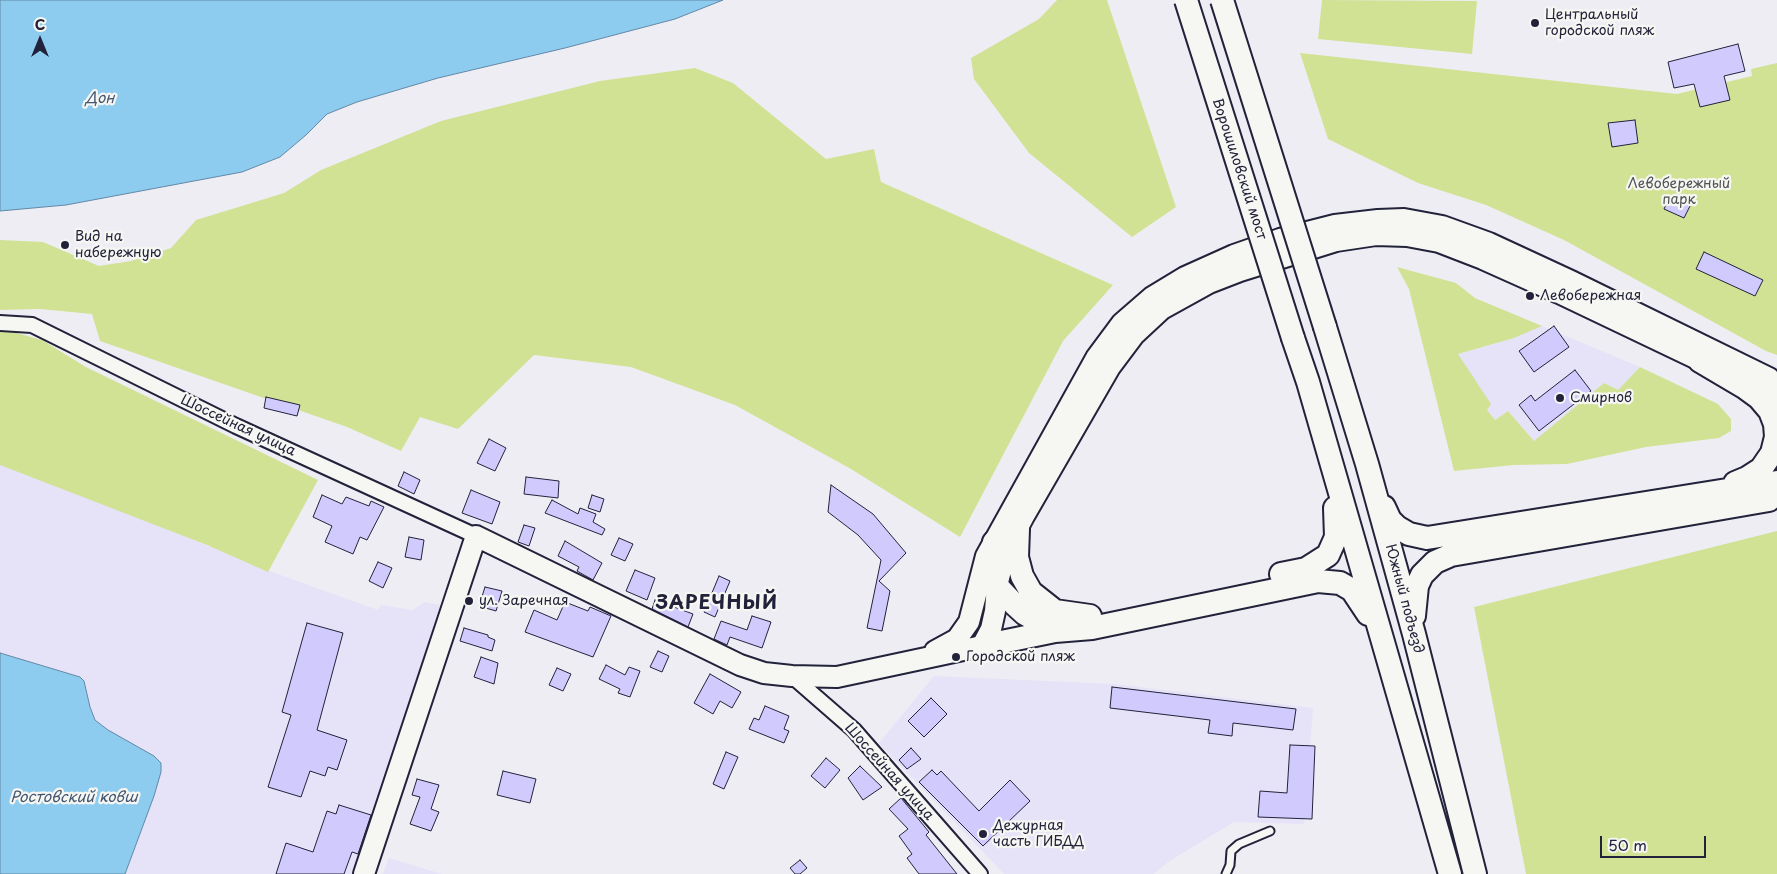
<!DOCTYPE html>
<html>
<head>
<meta charset="utf-8">
<style>
  body { margin:0 }
  #map { position:relative; width:1777px; height:874px; overflow:hidden; background:#efedf4; font-family:"Playpen Sans",sans-serif }
  canvas { display:block }
  .north { position:absolute; left:15px; top:15px; width:50px; height:50px; -webkit-text-stroke:4px #f6f6f2; paint-order:stroke; rotate:0deg; font-size:14px; font-weight:700; line-height:20px; text-align:center; color:#22223b }
  .north::after { content:''; display:block; margin:auto; width:18px; height:22px; background:#22223b; clip-path:polygon(50% 0,100% 100%,50% 72%,0 100%) }
  .scale { position:absolute; left:1600px; top:836px; width:106px; height:22px; box-sizing:border-box; border:2px solid #22223b; border-top:0; padding-left:6px; font-size:15px; line-height:18px; white-space:nowrap; color:#22223b; -webkit-text-stroke:4px #f6f6f2; paint-order:stroke }
</style>
</head>
<body>
<div id="map">
<canvas width="1777" height="874"></canvas>
<div class="north">С</div>
<div class="scale">50 m</div>
</div>
<script>
const context = document.querySelector('canvas').getContext('2d');
context.lineJoin = 'round';
function fillPath(path, color) { context.fillStyle = color; context.fill(path, 'evenodd'); }
const toPath = rows => new Path2D(rows.map(r => 'M' + r).join(''));
function strokePath(path, color, width, dash) { context.strokeStyle = color; context.lineWidth = width; context.lineCap = dash ? 'butt' : 'round'; context.setLineDash(dash || []); context.stroke(path); }
function drawText(font, color, halo, rows, align = 'center') {
  context.font = font + ' "Playpen Sans",sans-serif'; context.lineWidth = 4.5; context.setLineDash([]); context.textBaseline = 'middle'; context.strokeStyle = halo; context.fillStyle = color; for (const [text, x, y, turn = 0] of rows) {
    context.save(); context.translate(x, y); context.rotate((+turn || 0) * Math.PI / 180); context.textAlign = isNaN(turn) ? turn : align; if (halo) context.strokeText(text, 0, 0); context.fillText(text, 0, 0); context.restore();
  }
}
const built = toPath([
  [1542,326,1640,367,1618,390,1604,383,1534,441,1508,411,1495,420,1487,410,1458,354,1514,338],
  [0,460,269,571,378,610,381,605,413,610,424,602,440,605,404,727,355,874,125,874,154,796,108,730,95,719,90,707,84,681,80,677,0,653],
  [934,676,1114,684,1313,708,1304,824,1234,822,1168,862,1154,874,1004,874,879,743],
  [389,858,442,874,383,874]
]);
const green = toPath([
  [1057,0,1107,0,1176,207,1132,237,1029,153,974,79,971,58,1039,19],
  [1322,0,1477,1,1472,54,1318,39],
  [1300,53,1677,94,1752,76,1751,69,1777,63,1777,355,1766,351,1564,240,1486,205,1418,183,1328,139],
  [695,68,733,83,826,159,874,149,881,182,1113,285,1063,341,960,537,851,469,735,405,631,367,534,355,458,429,420,417,401,451,347,427,100,341,92,314,40,309,0,310,0,240,43,242,99,266,131,261,171,248,196,220,284,193,321,170,441,121,600,81],
  [1397,267,1456,283,1475,298,1542,326,1514,338,1458,354,1491,404,1487,410,1495,420,1508,411,1534,441,1604,383,1618,390,1640,367,1718,404,1731,419,1731,431,1719,438,1646,447,1567,464,1514,465,1454,471,1409,289],
  [0,332,13,332,42,340,86,367,318,480,268,572,207,545,0,465],
  [1777,531,1777,874,1526,874,1474,607]
]);
const water = toPath([
  [0,0,723,0,675,19,565,48,438,78,357,102,327,114,306,135,280,157,242,172,66,205,0,211,0,0],
  [0,653,80,677,84,681,90,707,95,720,108,730,154,756,161,763,161,772,154,796,125,874,0,874,0,653]
]);
const building = toPath([
  [1738,44,1745,71,1724,76,1730,100,1700,107,1694,84,1674,88,1668,62,1738,44],
  [1635,120,1638,143,1612,147,1608,123,1635,120],
  [1670,196,1690,206,1684,218,1664,209,1670,196],
  [1704,252,1763,280,1755,296,1696,269,1704,252],
  [1554,326,1569,347,1534,372,1519,351,1554,326],
  [1575,370,1591,391,1539,431,1519,405,1531,395,1535,401,1575,370],
  [266,397,300,405,297,416,264,408,266,397],
  [489,439,506,448,495,471,477,463,489,439],
  [404,472,420,480,414,494,398,486,404,472],
  [526,477,559,481,558,498,524,494,526,477],
  [831,485,873,514,906,553,879,581,890,591,882,631,867,628,881,560,858,535,828,512,831,485],
  [471,490,500,502,492,524,462,513,471,490],
  [322,495,342,504,346,497,369,506,371,501,384,507,367,540,360,537,353,554,325,542,332,526,313,517,322,495],
  [592,495,604,499,600,512,588,508,592,495],
  [552,500,578,514,580,508,596,514,593,522,605,529,602,535,545,513,552,500],
  [524,525,535,528,529,546,518,542,524,525],
  [409,537,424,540,421,560,405,557,409,537],
  [619,538,633,544,625,561,611,555,619,538],
  [565,541,602,563,593,580,577,571,579,567,558,556,565,541],
  [378,562,392,568,383,588,369,581,378,562],
  [635,570,655,578,647,600,626,591,635,570],
  [719,576,730,581,715,617,704,612,719,576],
  [485,587,502,591,496,611,479,606,485,587],
  [655,600,693,614,688,627,652,609,655,600],
  [565,602,588,611,590,607,611,616,593,657,525,632,534,610,557,620,565,602],
  [752,616,771,622,762,648,730,637,727,645,714,639,721,621,747,630,752,616],
  [307,623,343,633,317,730,347,740,337,770,328,767,325,776,310,771,301,797,268,787,291,715,282,712,307,623],
  [464,628,488,635,488,637,495,640,492,651,460,641,464,628],
  [658,651,669,656,662,672,650,667,658,651],
  [481,657,498,663,494,684,474,677,481,657],
  [606,665,625,675,629,667,640,671,630,697,618,693,620,689,599,679,606,665],
  [557,668,571,674,563,691,549,685,557,668],
  [710,674,741,692,732,708,720,701,713,714,694,703,710,674],
  [1112,687,1296,709,1293,730,1233,723,1232,736,1208,733,1210,720,1110,708,1112,687],
  [931,698,947,714,924,737,908,721,931,698],
  [765,706,789,716,784,729,789,731,784,743,749,729,754,718,759,720,765,706],
  [1290,745,1315,746,1312,819,1258,817,1260,791,1287,793,1290,745],
  [911,748,921,759,907,769,899,760,911,748],
  [726,752,738,757,724,789,713,784,726,752],
  [826,758,840,770,825,788,811,776,826,758],
  [860,766,882,787,863,800,848,778,860,766],
  [932,770,937,775,941,771,979,811,1010,780,1030,801,983,846,919,782,932,770],
  [503,771,536,779,530,803,497,795,503,771],
  [417,779,439,785,431,809,439,812,431,831,410,824,420,797,412,795,417,779],
  [901,798,929,832,926,835,957,874,919,874,907,858,912,854,899,836,908,829,889,809,901,798],
  [339,805,371,815,358,854,352,852,344,874,276,874,286,843,313,852,327,811,336,814,339,805],
  [800,860,807,868,800,874,795,874,790,868,800,860]
]);
const lane = toPath([
  [1226,874,1230,865,1231,851,1239,844,1270,831]
]);
const street = toPath([
  [0,323,32,325,236,426,476,536],
  [792,676,854,730,980,874]
]);
const secondary = toPath([
  [1743,380,1777,395],
  [935,651,957,639,969,622,986,556,1096,358,1122,323,1152,297,1185,277,1234,255,1280,239,1335,225,1378,220,1404,219,1442,226,1489,243,1571,281,1769,378],
  [364,874,476,536,740,665,764,673,792,676,837,677,982,646,991,629,995,611,997,586,1006,550,1024,516,1110,367,1134,335,1162,309,1209,283,1240,271,1336,241,1376,235,1407,236,1439,242,1483,259,1559,293,1714,367]
]);
const primary = toPath([
  [1325,327,1367,464,1414,634,1475,874],
  [1293,338,1308,382,1450,874],
  [1700,361,1744,387,1759,398,1770,411,1775,424,1776,437,1772,453,1761,469,1747,478,1735,483],
  [1384,507,1390,520,1397,527,1409,534,1427,538,1777,482],
  [1018,529,1017,557,1022,576,1031,592,1055,611,1090,616],
  [994,542,993,566,997,586,1014,604,1025,614,1055,631],
  [1281,574,1306,569,1328,555,1336,537,1335,508],
  [1414,616,1417,586,1422,575,1435,562,1451,555,1769,500],
  [982,646,1055,631,1092,628,1318,581,1340,583,1352,590,1368,614]
]);
const primaryBridge = toPath([
  [1186,0,1293,338],
  [1222,0,1325,327]
]);
const markers = [
  [1535,23,5,"#22223b"],
  [65,245,5,"#22223b"],
  [1530,296,5,"#22223b"],
  [1560,398,5,"#22223b"],
  [469,601,5,"#22223b"],
  [956,657,5,"#22223b"],
  [983,834,5,"#22223b"]
];
const poiNames = [
  ["Центральный",1545,15],
  ["городской пляж",1545,31],
  ["Вид на",75,237],
  ["набережную",75,253],
  ["Левобережная",1540,296],
  ["Смирнов",1570,398],
  ["ул. Заречная",479,601],
  ["Городской пляж",966,657],
  ["Дежурная",993,826],
  ["часть ГИБДД",993,842]
];
const streetNames = [
  ["Ворошиловский мост",1239,169,72],
  ["Шоссейная улица",238,426,25],
  ["Южный подъезд",1404,599,75],
  ["Шоссейная улица",889,772,48]
];
const parkNames = [
  ["Левобережный",1679,184],
  ["парк",1679,200]
];
const waterNames = [
  ["Дон",100,99],
  ["Ростовский ковш",74,798]
];
const districtNames = [
  ["ЗАРЕЧНЫЙ",717,604]
];
fillPath(built, '#e6e2f7');
fillPath(green, '#d1e295');
fillPath(water, '#8dccee');
strokePath(water, '#6288a6', 1);
fillPath(building, '#d1cafd');
strokePath(building, '#22223b', 1);
strokePath(lane, '#22223b', 11);
strokePath(street, '#22223b', 18);
strokePath(secondary, '#22223b', 24);
strokePath(primary, '#22223b', 26);
strokePath(lane, '#f6f6f2', 7);
strokePath(street, '#f6f6f2', 14);
strokePath(secondary, '#f6f6f2', 20);
strokePath(primary, '#f6f6f2', 22);
strokePath(primaryBridge, '#22223b', 26, []);
strokePath(primaryBridge, '#f6f6f2', 22);
for (const [x, y, r, color] of markers) { const dot = new Path2D(); dot.arc(x, y, r, 0, 2 * Math.PI); context.fillStyle = color; context.fill(dot); strokePath(dot, '#f6f6f2', 2); }
drawText('14px', '#22223b', '#f6f6f2', poiNames, 'left');
drawText('14px', '#22223b', '#f6f6f2', streetNames);
drawText('14px', '#4e5252', '#f6f6f2', parkNames);
drawText('italic 15px', '#425571', '#f6f6f2', waterNames);
context.letterSpacing = '1px';
drawText('bold 19px', '#22223b', '#f6f6f2', districtNames);
context.letterSpacing = '0px';
</script>
</body>
</html>
